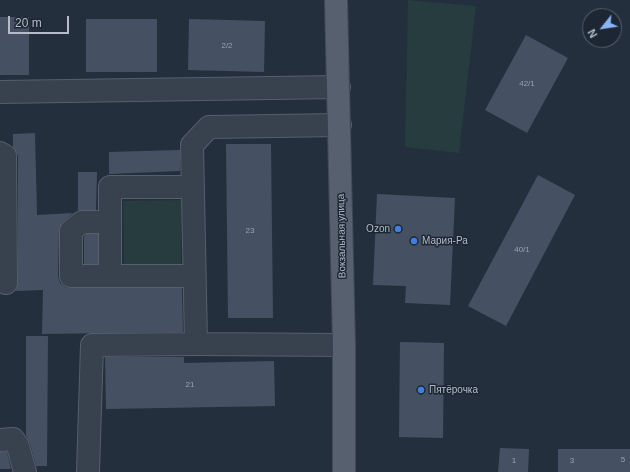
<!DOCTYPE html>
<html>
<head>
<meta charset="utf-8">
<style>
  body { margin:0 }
  #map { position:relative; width:630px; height:472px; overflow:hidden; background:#242f3e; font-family:Arial,sans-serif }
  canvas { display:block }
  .north { position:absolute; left:582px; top:8px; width:40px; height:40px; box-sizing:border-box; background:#1d2633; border:1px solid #59626f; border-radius:50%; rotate:240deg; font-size:11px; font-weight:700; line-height:16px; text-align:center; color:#b4bcc9 }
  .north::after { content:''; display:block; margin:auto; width:14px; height:18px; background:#8ab4f8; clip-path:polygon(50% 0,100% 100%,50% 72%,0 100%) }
  .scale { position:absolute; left:8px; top:16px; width:61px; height:18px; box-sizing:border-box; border:2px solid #b4bcc9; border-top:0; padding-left:5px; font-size:12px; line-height:14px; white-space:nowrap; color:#b4bcc9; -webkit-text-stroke:3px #1d2633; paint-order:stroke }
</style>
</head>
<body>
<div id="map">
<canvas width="630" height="472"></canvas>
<div class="north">N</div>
<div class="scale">20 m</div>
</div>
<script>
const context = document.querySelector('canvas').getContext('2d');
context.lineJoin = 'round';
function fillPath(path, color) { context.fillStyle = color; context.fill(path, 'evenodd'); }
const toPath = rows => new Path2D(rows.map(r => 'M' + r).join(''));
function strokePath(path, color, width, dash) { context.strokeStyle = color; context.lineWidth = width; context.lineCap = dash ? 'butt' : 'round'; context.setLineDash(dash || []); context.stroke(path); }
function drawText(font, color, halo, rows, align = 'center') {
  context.font = font + ' Arial,sans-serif'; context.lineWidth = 3; context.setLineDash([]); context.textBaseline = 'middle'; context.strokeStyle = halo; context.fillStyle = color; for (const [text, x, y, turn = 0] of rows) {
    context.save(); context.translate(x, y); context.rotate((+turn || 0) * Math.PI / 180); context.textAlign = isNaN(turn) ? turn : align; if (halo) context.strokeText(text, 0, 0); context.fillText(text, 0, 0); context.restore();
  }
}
const green = toPath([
  [408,0,476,6,459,153,405,147],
  [181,200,181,265,124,266,123,201]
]);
const building = toPath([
  [0,17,29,17,29,75,0,75],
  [86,19,157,19,157,72,86,72],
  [189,19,265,21,264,72,188,70],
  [526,35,568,58,527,133,485,110],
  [35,133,37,215,73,213,63,222,59,231,58,276,60,283,65,287,71,288,182,288,183,332,42,334,43,290,16,291,18,283,18,156,13,147,13,134],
  [226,144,271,144,273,318,228,318],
  [180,150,180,171,109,174,109,152],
  [78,172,97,172,96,210,78,211],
  [538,175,575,195,506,326,468,306],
  [377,194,455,198,450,305,405,303,406,286,373,285],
  [86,234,98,234,98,264,84,264,84,237],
  [26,336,48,336,47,466,36,466,30,443,26,435],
  [400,342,444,343,443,438,399,437],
  [105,357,184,357,184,363,274,361,275,406,106,409],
  [500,448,529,449,528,472,498,472],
  [558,449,630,449,630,472,558,472],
  [0,452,7,452,11,469,0,469]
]);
const minor = toPath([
  [0,92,339,87],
  [0,153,5,156,6,283],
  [193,187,110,187,110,276,194,276],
  [110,222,82,222,71,231,71,276,110,276],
  [196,344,192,145,209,127,340,125],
  [0,440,13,439,18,446,25,472],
  [88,472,92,345,196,344,344,345]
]);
const major = toPath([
  [336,0,344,345,344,472]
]);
const markers = [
  [398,229,4,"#3f7fe0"],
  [414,241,4,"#3f7fe0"],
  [421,390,4,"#3f7fe0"]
];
const numberNames = [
  ["2/2",227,46],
  ["42/1",527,84],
  ["23",250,231],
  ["40/1",522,250],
  ["21",190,385],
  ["5",623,460],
  ["1",514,461],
  ["3",572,461]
];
const poiNames = [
  ["Ozon",390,229,"right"],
  ["Мария-Ра",422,241],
  ["Пятёрочка",429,390]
];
const streetNames = [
  ["Вокзальная улица",342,236,-91]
];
fillPath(green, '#263c3f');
fillPath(building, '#455162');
strokePath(minor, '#565f6c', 24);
strokePath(major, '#414a57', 24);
strokePath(minor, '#38414e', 22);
strokePath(major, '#56606e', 22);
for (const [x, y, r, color] of markers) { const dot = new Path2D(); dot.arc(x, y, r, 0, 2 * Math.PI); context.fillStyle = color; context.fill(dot); strokePath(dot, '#1d2633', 1.5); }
drawText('8px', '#98a1af', null, numberNames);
drawText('10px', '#b4bcc9', '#1d2633', poiNames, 'left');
drawText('10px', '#b4bcc9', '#1d2633', streetNames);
</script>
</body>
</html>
